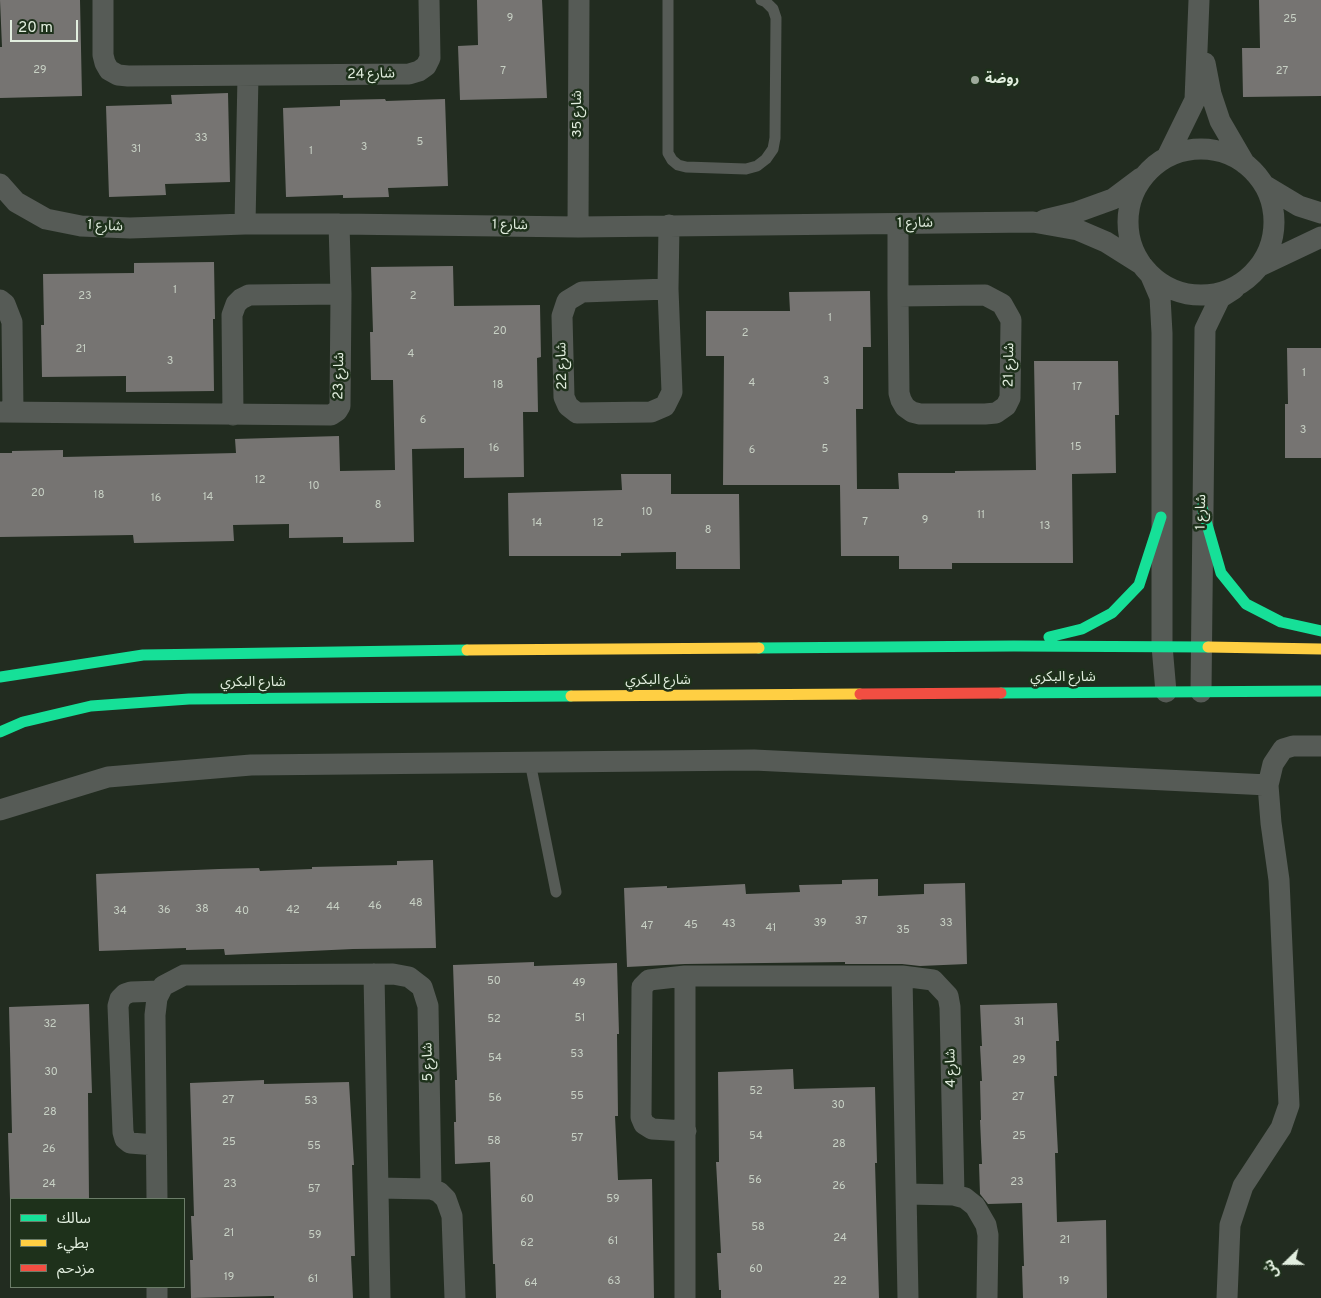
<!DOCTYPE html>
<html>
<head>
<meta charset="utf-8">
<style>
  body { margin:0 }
  #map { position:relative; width:1321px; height:1298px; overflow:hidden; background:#222c20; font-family:Overpass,"Noto Sans Arabic",sans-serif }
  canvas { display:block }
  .legend { position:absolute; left:10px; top:1198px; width:175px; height:90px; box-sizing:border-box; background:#1e311b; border:1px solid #6c7d69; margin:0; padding:6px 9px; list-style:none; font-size:15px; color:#e2eedf }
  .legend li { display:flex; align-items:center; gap:10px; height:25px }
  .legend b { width:25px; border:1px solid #6c7d69 }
  .north { position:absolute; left:1261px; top:1238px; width:50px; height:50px; -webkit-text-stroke:4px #1e311b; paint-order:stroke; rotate:248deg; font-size:14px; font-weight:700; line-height:20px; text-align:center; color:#e2eedf }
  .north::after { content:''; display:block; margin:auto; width:18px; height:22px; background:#e2eedf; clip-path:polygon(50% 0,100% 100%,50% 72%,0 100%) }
  .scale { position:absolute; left:10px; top:20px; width:68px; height:22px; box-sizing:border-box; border:2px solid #e2eedf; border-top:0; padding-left:6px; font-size:15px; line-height:18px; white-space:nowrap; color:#e2eedf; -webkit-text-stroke:4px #1e311b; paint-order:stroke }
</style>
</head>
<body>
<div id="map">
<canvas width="1321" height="1298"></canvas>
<ul class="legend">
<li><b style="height:6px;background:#16e098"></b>سالك</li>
<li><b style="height:6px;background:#ffcf43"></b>بطيء</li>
<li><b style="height:6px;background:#f24e42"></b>مزدحم</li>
</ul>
<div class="north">ش</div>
<div class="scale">20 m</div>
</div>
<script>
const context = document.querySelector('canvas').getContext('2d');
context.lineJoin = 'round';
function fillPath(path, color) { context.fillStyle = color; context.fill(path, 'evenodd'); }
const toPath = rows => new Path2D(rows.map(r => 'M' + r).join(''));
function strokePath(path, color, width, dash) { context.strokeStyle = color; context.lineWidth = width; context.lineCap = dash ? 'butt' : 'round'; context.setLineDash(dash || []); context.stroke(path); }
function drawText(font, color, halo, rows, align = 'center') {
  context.font = font + ' Overpass,"Noto Sans Arabic",sans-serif'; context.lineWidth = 5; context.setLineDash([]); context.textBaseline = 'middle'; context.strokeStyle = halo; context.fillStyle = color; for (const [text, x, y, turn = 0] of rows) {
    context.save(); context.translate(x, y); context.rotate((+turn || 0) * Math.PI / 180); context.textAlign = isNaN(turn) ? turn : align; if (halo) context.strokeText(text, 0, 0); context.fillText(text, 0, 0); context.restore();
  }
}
const building = toPath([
  [0,0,80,0,82,96,0,98,0,47,2,47],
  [477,0,542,0,547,98,460,100,458,46,478,45],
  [1259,0,1321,0,1321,96,1243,97,1242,48,1260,48],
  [228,93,230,182,165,184,166,195,109,197,106,106,172,104,171,95],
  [385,99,386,101,445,99,448,186,388,188,389,197,343,198,343,195,286,197,283,108,340,106,340,100],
  [214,262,215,319,213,319,214,391,126,392,126,376,42,377,41,325,44,325,43,274,134,273,134,263],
  [453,266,454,306,540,305,541,357,537,358,538,412,523,412,524,477,464,478,464,448,412,449,414,542,343,543,343,537,289,538,289,524,233,525,234,541,134,543,133,535,0,537,0,453,12,453,12,451,63,450,63,457,236,453,235,439,339,436,340,471,395,470,393,380,371,380,370,332,373,332,371,267],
  [870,291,871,347,863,347,863,409,856,409,857,489,899,489,898,473,955,473,955,471,1036,470,1034,361,1118,361,1119,415,1115,415,1116,473,1072,474,1073,563,952,563,952,569,899,569,899,556,841,556,840,485,723,485,724,356,706,356,706,311,790,311,789,292],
  [1287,348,1321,348,1321,458,1285,458,1285,404,1288,404],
  [621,474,671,474,671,494,739,494,740,569,676,569,676,552,621,553,621,556,509,556,508,493,622,490],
  [433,860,436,948,353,949,225,955,224,949,186,950,186,948,99,951,96,874,219,869,259,868,260,871,312,869,312,867,397,865,397,861],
  [878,879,878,896,924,894,924,884,965,883,967,964,920,966,902,964,845,964,845,962,685,964,627,967,624,888,667,886,667,888,745,884,746,894,800,892,799,885,842,884,842,880],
  [534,962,534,966,617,963,619,1034,617,1034,618,1116,615,1116,618,1180,652,1179,654,1298,496,1298,495,1264,493,1264,490,1162,455,1164,454,1122,456,1122,455,1080,457,1080,453,965],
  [1057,1003,1059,1041,1056,1041,1057,1076,1054,1076,1058,1153,1055,1153,1057,1222,1106,1220,1107,1298,1023,1298,1022,1266,1024,1266,1022,1203,988,1204,980,1194,979,1164,982,1164,980,1120,981,1120,980,1081,982,1081,980,1046,982,1046,980,1005],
  [89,1004,92,1093,88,1093,89,1199,10,1199,8,1133,12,1133,9,1007],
  [793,1069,794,1089,875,1087,877,1163,875,1163,879,1298,721,1298,721,1290,719,1290,717,1253,721,1253,716,1162,719,1162,718,1072],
  [264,1080,264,1084,349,1082,354,1165,352,1165,355,1256,351,1256,353,1298,274,1298,274,1296,191,1298,190,1260,193,1260,191,1216,194,1216,190,1083]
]);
const lane = toPath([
  [668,0,668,153,672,160,678,165,686,167,746,169,757,166,766,159,773,149,775,138,776,18,773,9,766,2,761,0],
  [530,762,556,892]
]);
const street = toPath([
  [103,0,103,55,105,63,109,70,118,75,128,76,409,74,419,71,426,66,430,58,429,0],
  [1205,63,1211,94,1220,121,1245,164],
  '1128 222a73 73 0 1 1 146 0a73 73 0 1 1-146 0Z',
  [1167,157,1195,100,1199,0],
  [0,184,16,202,46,219,81,226,130,228,245,224,339,224,578,227,1033,222,1078,230,1106,242,1141,264],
  [1264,185,1299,206,1321,213],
  [1044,220,1077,212,1113,199,1141,178],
  [245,224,248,76],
  [578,227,579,0],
  [1260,266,1321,237],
  [1151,276,1160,297,1162,333,1162,646,1166,692],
  [668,289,582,292,567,301,562,316,564,397,568,406,577,413,651,412,665,406,672,392,668,289,669,225],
  [898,296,985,295,1002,304,1011,320,1010,398,1006,406,996,413,985,414,920,414,912,412,905,407,901,400,899,393,898,296,898,224],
  [0,300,5,304,12,322,13,412],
  [0,412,331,415,337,411,340,406,341,294,339,224],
  [233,415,232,315,236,304,241,299,249,295,341,294],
  [1201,692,1205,329,1220,298,1234,289],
  [0,810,108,777,251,765,754,760,1268,785,1273,764,1283,749,1293,746,1321,746],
  [374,974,380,1298],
  [685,976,685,1298],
  [902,976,908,1298],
  [686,1131,652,1129,644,1124,641,1117,642,987,649,980,685,976,902,976,933,980,948,996,950,1007,954,1195],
  [156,1145,130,1143,125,1139,123,1132,118,1006,120,999,125,994,131,992,160,991],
  [378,1188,431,1189,439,1192,446,1199,452,1216,455,1298],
  [907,1194,954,1195,965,1198,975,1206,986,1225,988,1235,987,1298],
  [157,1199,155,1015,157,998,163,986,184,975,393,974,409,977,422,987,428,1006,431,1189],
  [157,1287,157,1298],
  [1227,1298,1230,1225,1243,1186,1281,1128,1289,1105,1279,880,1271,823,1268,785]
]);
const fast = toPath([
  [1202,507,1221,573,1246,604,1281,622,1321,631],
  [1049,637,1082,629,1112,613,1139,585,1161,517],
  [759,648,1014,646,1208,647],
  [0,677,143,655,467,650],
  [1001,693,1321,691],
  [0,732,23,722,91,706,189,699,571,696]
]);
const slow = toPath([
  [1208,647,1321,649],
  [467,650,759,648],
  [571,696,860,694]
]);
const jam = toPath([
  [860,694,1001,693]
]);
const markers = [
  [975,80,5,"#9faa9c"]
];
const numberNames = [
  ["9",510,19],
  ["25",1290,20],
  ["29",40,71],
  ["7",503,72],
  ["27",1282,72],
  ["33",201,139],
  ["5",420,143],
  ["3",364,148],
  ["31",136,150],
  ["1",311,152],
  ["1",175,291],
  ["23",85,297],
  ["2",413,297],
  ["1",830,319],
  ["20",500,332],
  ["2",745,334],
  ["21",81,350],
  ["4",411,355],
  ["3",170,362],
  ["1",1304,374],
  ["3",826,382],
  ["4",752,384],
  ["18",498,386],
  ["17",1077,388],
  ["6",423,421],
  ["3",1303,431],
  ["15",1076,448],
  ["16",494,449],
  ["5",825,450],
  ["6",752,451],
  ["12",260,481],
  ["10",314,487],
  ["20",38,494],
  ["18",99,496],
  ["14",208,498],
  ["16",156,499],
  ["8",378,506],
  ["10",647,513],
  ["11",981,516],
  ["9",925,521],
  ["7",865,523],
  ["14",537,524],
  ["12",598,524],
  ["13",1045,527],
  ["8",708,531],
  ["48",416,904],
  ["46",375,907],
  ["44",333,908],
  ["38",202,910],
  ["36",164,911],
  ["42",293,911],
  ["34",120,912],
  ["40",242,912],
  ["37",861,922],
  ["39",820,924],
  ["33",946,924],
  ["43",729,925],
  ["45",691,926],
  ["47",647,927],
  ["41",771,929],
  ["35",903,931],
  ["50",494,982],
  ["49",579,984],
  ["51",580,1019],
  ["52",494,1020],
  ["31",1019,1023],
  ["32",50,1025],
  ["53",577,1055],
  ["54",495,1059],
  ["29",1019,1061],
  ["30",51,1073],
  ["52",756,1092],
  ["55",577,1097],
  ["27",1018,1098],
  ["56",495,1099],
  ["27",228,1101],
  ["53",311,1102],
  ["30",838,1106],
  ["28",50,1113],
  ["54",756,1137],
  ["25",1019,1137],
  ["57",577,1139],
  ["58",494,1142],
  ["25",229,1143],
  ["28",839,1145],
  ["55",314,1147],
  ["26",49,1150],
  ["56",755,1181],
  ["23",1017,1183],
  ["24",49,1185],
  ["23",230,1185],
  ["26",839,1187],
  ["57",314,1190],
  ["60",527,1200],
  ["59",613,1200],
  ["58",758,1228],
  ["21",229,1234],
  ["59",315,1236],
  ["24",840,1239],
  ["21",1065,1241],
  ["61",613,1242],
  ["62",527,1244],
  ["60",756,1270],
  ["19",229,1278],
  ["61",313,1280],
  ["63",614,1282],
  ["22",840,1282],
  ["19",1064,1282],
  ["64",531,1284]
];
const streetNames = [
  ["شارع 24",371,75,-1],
  ["شارع 35",578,114,-90],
  ["شارع 1",915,224,-1],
  ["شارع 1",510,226,1],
  ["شارع 1",105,227,3],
  ["شارع 21",1010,365,-89],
  ["شارع 22",563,366,-91],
  ["شارع 23",340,376,-89],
  ["شارع 1",1202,512,-89],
  ["شارع البكري",1063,678],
  ["شارع البكري",658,681],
  ["شارع البكري",253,683],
  ["شارع 5",429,1062,-91],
  ["شارع 4",952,1068,-91]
];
const poiNames = [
  ["روضة",985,80]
];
fillPath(building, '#767472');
strokePath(lane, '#565b56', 11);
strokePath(street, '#565b56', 21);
strokePath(fast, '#16e098', 11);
strokePath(slow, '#ffcf43', 11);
strokePath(jam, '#f24e42', 11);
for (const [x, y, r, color] of markers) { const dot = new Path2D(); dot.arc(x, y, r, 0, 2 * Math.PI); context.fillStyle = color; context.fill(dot); strokePath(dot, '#1e311b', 2); }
drawText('11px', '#c7d0c4', null, numberNames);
drawText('14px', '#e2eedf', '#1e311b', streetNames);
drawText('bold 14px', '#e2eedf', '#1e311b', poiNames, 'left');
</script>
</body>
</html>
